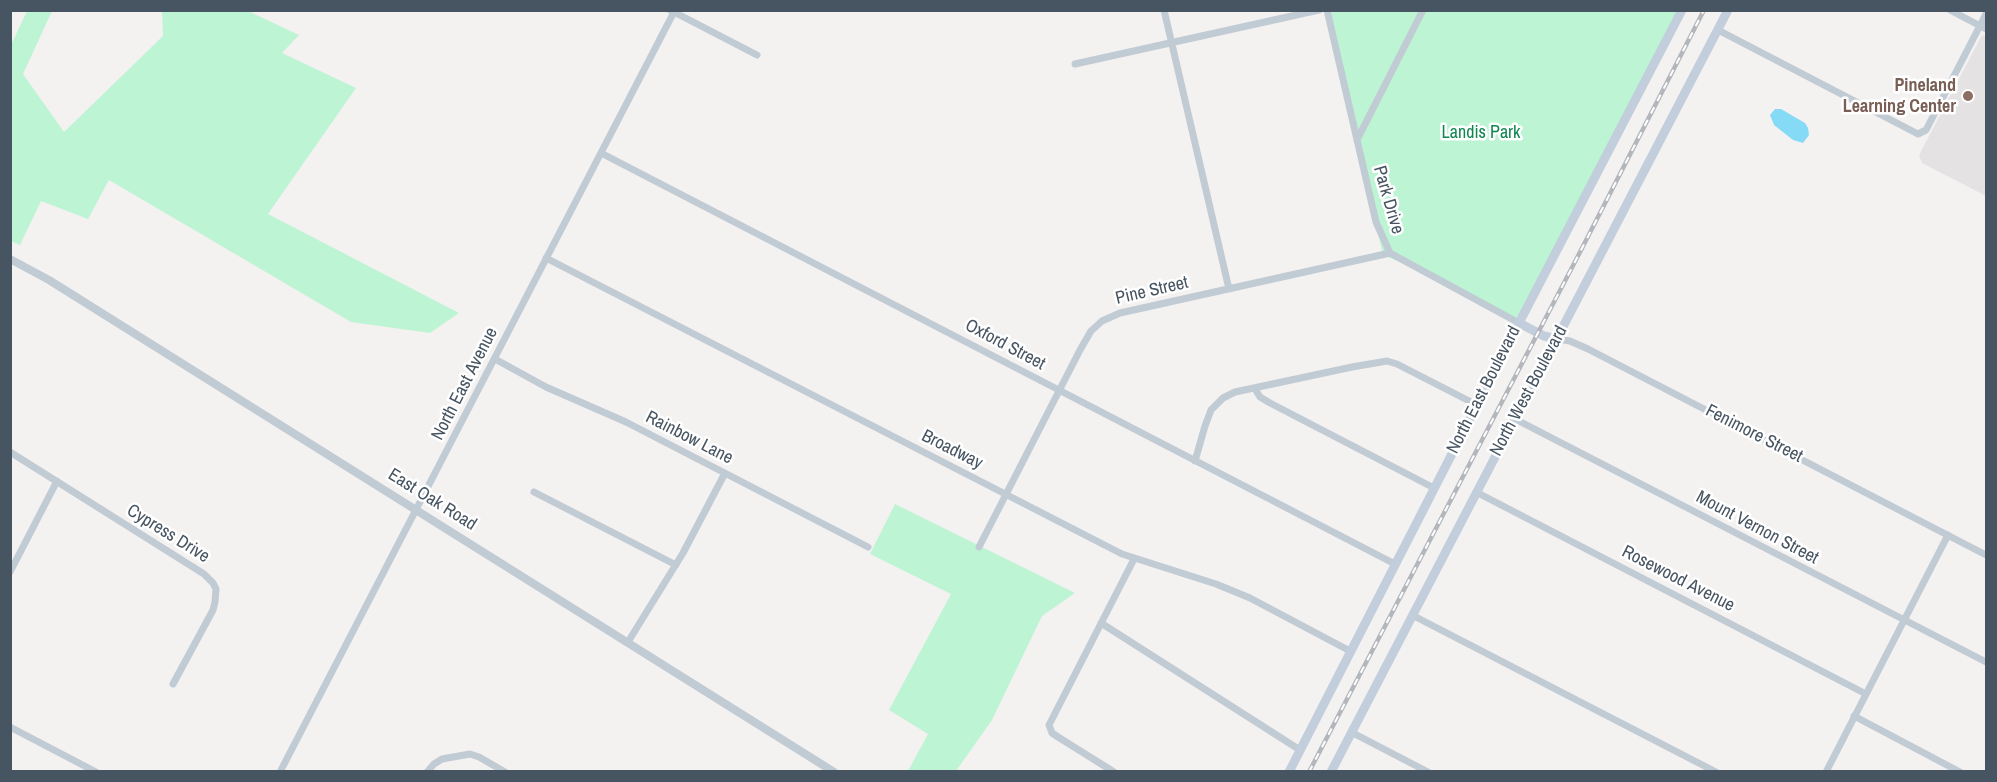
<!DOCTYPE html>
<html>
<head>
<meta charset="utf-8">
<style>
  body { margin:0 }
  #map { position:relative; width:1997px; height:782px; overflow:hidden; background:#f4f1f1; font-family:"Archivo Narrow",sans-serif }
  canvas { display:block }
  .frame { position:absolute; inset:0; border:12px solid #475461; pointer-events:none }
</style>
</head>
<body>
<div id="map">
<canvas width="1997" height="782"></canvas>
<div class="frame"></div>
</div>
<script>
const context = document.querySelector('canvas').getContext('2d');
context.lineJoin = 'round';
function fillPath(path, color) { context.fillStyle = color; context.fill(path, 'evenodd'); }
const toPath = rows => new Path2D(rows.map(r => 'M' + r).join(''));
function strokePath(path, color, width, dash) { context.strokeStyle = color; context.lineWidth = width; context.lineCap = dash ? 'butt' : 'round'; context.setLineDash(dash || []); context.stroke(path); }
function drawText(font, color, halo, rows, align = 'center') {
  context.font = font + ' "Archivo Narrow",sans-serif'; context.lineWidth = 5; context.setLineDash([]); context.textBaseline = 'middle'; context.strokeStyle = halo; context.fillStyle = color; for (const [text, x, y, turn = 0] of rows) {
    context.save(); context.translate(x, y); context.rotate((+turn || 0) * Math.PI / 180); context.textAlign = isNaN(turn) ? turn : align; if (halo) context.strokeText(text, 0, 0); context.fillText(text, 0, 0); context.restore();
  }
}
const education = toPath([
  [1982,35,1986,37,1986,196,1922,163,1919,155]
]);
const green = toPath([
  [27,11,52,11,23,74,64,132,163,36,162,11,248,11,299,35,282,53,356,88,268,214,459,313,430,333,351,322,109,180,88,219,41,201,20,245,11,241,11,45],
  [1327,11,1682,11,1519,323,1421,271,1383,255],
  [895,504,1075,593,1042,616,992,720,956,771,908,771,928,734,889,710,951,594,870,554]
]);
const water = toPath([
  [1775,109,1781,109,1805,123,1808,128,1809,135,1803,143,1793,140,1774,125,1770,115]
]);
const minor = toPath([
  [670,10,757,55],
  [1164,10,1229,289],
  [1327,10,1376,222,1390,253,1519,323],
  [1950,10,1986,29],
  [1718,30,1918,134,1926,130,1986,14],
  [1075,64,1319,10],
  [1357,140,1423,10],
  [601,153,1395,564],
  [546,258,1122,554,1216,584,1250,598,1350,651],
  [1557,339,1570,341,1588,349,1986,555],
  [495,359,546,387,626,422,868,547],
  [1255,389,1260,397,1270,403,1434,488],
  [1515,419,1986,662],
  [10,452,204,574,213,583,216,589,215,602,213,610,173,684],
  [1195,461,1205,426,1211,410,1223,398,1235,392,1352,367,1387,361,1397,364,1477,405],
  [534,492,676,565],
  [1476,492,1866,694],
  [979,547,1080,350,1091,331,1102,321,1120,313,1390,253],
  [10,572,57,481],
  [1412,615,1716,772],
  [1101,623,1300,750],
  [628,642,683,553,725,473],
  [1854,716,1960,772],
  [10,727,96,772],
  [1351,732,1428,772],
  [280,772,675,10],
  [427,772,434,764,442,759,470,754,479,757,505,772],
  [1114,772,1058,737,1052,733,1049,725,1134,559],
  [1826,772,1948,535]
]);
const tertiary = toPath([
  [10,259,49,280,834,772]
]);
const secondary = toPath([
  [1519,323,1544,336,1557,339],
  [1289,772,1519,323,1682,10],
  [1331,772,1728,10]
]);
const rail = toPath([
  [1309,772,1578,256,1704,10]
]);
const markers = [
  [1968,96,6,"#8d6e63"]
];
const educationNames = [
  ["Pineland",1956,86],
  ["Learning Center",1956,107]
];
const parkNames = [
  ["Landis Park",1481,133]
];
const streetNames = [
  ["Park Drive",1388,200,74],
  ["Pine Street",1152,291,-13],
  ["Oxford Street",1005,345,28],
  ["North East Avenue",465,384,-63],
  ["North East Boulevard",1484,390,-63],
  ["North West Boulevard",1529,391,-62],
  ["Fenimore Street",1754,434,27],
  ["Rainbow Lane",689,438,27],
  ["Broadway",952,450,27],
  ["East Oak Road",432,500,32],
  ["Mount Vernon Street",1757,528,28],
  ["Cypress Drive",168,534,32],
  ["Rosewood Avenue",1678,579,27]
];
fillPath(education, '#e5e2e3');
fillPath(green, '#bdf4d4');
fillPath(water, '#85dbf5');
strokePath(minor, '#c1cbd4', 7);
strokePath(tertiary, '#c1cbd4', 8);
strokePath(secondary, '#c2cedc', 9);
strokePath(rail, '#b3b6bc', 4.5);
strokePath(rail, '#fff', 2, [7]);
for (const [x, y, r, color] of markers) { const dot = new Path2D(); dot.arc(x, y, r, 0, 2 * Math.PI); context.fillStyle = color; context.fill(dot); strokePath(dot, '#fff', 2); }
drawText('bold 18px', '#785e54', '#fff', educationNames, 'right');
drawText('18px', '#0e864e', '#fff', parkNames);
drawText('18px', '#475461', '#fff', streetNames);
</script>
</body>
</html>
